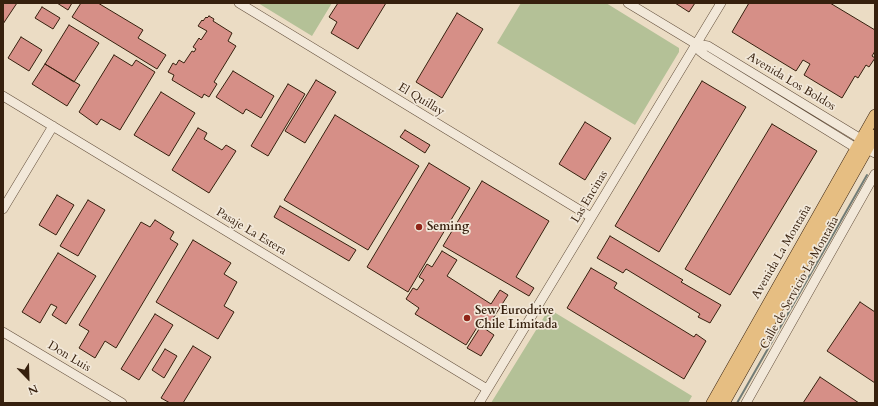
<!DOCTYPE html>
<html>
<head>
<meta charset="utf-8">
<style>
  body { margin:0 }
  #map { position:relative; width:878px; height:406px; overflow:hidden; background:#ebdcc4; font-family:Cardo,serif }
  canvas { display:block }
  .frame { position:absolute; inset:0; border:4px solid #36200e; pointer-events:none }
  .north { position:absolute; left:8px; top:358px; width:40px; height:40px; -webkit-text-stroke:3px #f2e8d9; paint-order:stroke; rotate:157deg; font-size:11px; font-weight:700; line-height:16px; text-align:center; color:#36200e }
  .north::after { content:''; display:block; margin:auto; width:14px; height:18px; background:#36200e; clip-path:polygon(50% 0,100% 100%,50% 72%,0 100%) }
</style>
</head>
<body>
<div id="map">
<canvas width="878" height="406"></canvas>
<div class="frame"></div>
<div class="north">N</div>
</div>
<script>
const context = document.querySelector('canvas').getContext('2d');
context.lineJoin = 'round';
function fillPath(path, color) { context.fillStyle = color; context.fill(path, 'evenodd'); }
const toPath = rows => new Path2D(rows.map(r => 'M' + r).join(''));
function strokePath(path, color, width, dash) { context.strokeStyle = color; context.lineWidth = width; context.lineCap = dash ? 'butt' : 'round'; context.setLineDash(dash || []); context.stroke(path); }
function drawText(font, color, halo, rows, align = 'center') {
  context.font = font + ' Cardo,serif'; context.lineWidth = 3.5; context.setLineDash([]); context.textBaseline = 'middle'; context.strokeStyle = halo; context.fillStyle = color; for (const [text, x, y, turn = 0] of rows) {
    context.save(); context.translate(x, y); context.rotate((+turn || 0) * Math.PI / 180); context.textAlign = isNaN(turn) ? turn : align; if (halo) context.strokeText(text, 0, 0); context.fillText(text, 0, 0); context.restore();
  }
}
const green = toPath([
  [258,3,332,3,312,36],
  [521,3,606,3,679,48,679,52,635,125,497,43],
  [549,309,692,396,688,403,491,403]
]);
const stream = toPath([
  [737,403,867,175]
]);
const building = toPath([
  [3,3,17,3,3,24,3,3],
  [57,3,72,3,68,10,57,3],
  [81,3,98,3,143,30,138,38,166,55,157,69,72,17,81,3],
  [338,3,386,3,358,49,331,33,337,22,329,17,338,3],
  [675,3,695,3,689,12,675,3],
  [749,3,830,3,875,30,875,51,872,56,875,58,869,67,866,65,858,78,855,76,842,98,804,75,810,64,803,60,796,71,732,32,749,3],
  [42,7,60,18,53,29,35,18,42,7],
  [457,13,483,29,442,98,416,82,457,13],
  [209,16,214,19,213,21,232,33,228,41,236,46,214,82,217,84,209,97,204,94,202,98,172,80,174,75,168,72,173,63,176,65,179,60,184,63,192,51,194,52,196,49,193,47,199,38,201,40,207,31,198,26,202,20,203,21,206,17,207,18,209,16],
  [69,25,99,43,74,82,45,64,69,25],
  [21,37,42,50,29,71,8,58,21,37],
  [114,55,132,66,136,60,155,72,120,130,101,119,97,125,79,112,114,55],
  [45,64,80,85,67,106,32,84,45,64],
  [233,71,274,96,261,118,246,109,243,114,216,97,233,71],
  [316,80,336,92,305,143,285,131,316,80],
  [702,81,746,107,659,252,615,226,702,81],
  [288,84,305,94,268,156,251,146,288,84],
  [161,92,195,113,169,156,134,135,161,92],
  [335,115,419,166,368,250,284,200,335,115],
  [585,122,611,138,585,180,559,164,585,122],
  [772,124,817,151,730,295,685,269,772,124],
  [198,128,207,133,204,139,222,150,226,145,236,151,209,193,172,170,198,128],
  [405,130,430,145,425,153,400,137,405,130],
  [429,163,470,188,408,292,367,267,429,163],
  [482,181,549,221,516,277,534,288,529,296,443,246,482,181],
  [57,195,74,205,56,235,39,225,57,195],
  [88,200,105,210,78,256,60,246,88,200],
  [280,206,356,250,349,261,274,217,280,206],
  [155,220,174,232,170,239,178,244,116,348,105,341,95,358,79,348,89,331,79,325,141,222,150,227,155,220],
  [610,236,683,280,681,282,721,305,710,323,698,317,700,314,626,269,623,273,597,258,610,236],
  [193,240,231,263,224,274,237,282,224,306,234,312,218,339,156,302,193,240],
  [442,251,457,260,447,276,491,304,500,290,508,295,490,323,483,318,466,345,415,314,419,308,406,299,413,288,417,290,424,280,419,277,427,264,432,267,442,251],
  [58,253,96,276,66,324,52,315,57,307,51,304,40,323,22,312,58,253],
  [591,268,617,283,614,288,694,337,696,334,706,341,684,379,567,308,591,268],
  [860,302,875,312,875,383,827,351,860,302],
  [155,314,173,325,139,380,121,369,155,314],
  [481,326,494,335,481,356,467,348,481,326],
  [193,346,211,357,183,403,170,403,161,398,193,346],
  [165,349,177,356,164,378,152,370,165,349],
  [820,377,859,403,803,403,820,377]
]);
const minor = toPath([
  [239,3,591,217],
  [628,3,696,44,708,46,861,139,865,144],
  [696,44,700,51,705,55,856,148,867,149,875,153],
  [3,96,487,389],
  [3,209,53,126],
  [3,332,122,403],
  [479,403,721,3],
  [746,403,875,174]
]);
const major = toPath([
  [712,403,875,115],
  [724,403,875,135]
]);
const markers = [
  [419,227,4,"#8f2418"],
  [467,318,4,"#8f2418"]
];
const streetNames = [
  ["Avenida Los Boldos",791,82,31],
  ["El Quillay",421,100,31],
  ["Las Encinas",590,197,-59],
  ["Pasaje La Estera",251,232,31],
  ["Avenida La Montaña",782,252,-60],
  ["Calle de Servicio La Montaña",800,283,-61],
  ["Don Luis",69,357,31]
];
const poiNames = [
  ["Seming",427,227],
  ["Sew Eurodrive",475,311],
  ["Chile Limitada",475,325]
];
fillPath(green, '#b4c197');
strokePath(stream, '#727c76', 2);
fillPath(building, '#d68f87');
strokePath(building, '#36200e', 1);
strokePath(minor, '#634f3c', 10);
strokePath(major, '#36200e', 12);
strokePath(minor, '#f2e8d9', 9);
strokePath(major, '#e6be82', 11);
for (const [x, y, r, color] of markers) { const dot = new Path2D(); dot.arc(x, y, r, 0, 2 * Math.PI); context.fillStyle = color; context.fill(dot); strokePath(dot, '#f2e8d9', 1.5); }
drawText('12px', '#36200e', '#f2e8d9', streetNames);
drawText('bold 12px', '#36200e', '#f2e8d9', poiNames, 'left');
</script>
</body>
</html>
